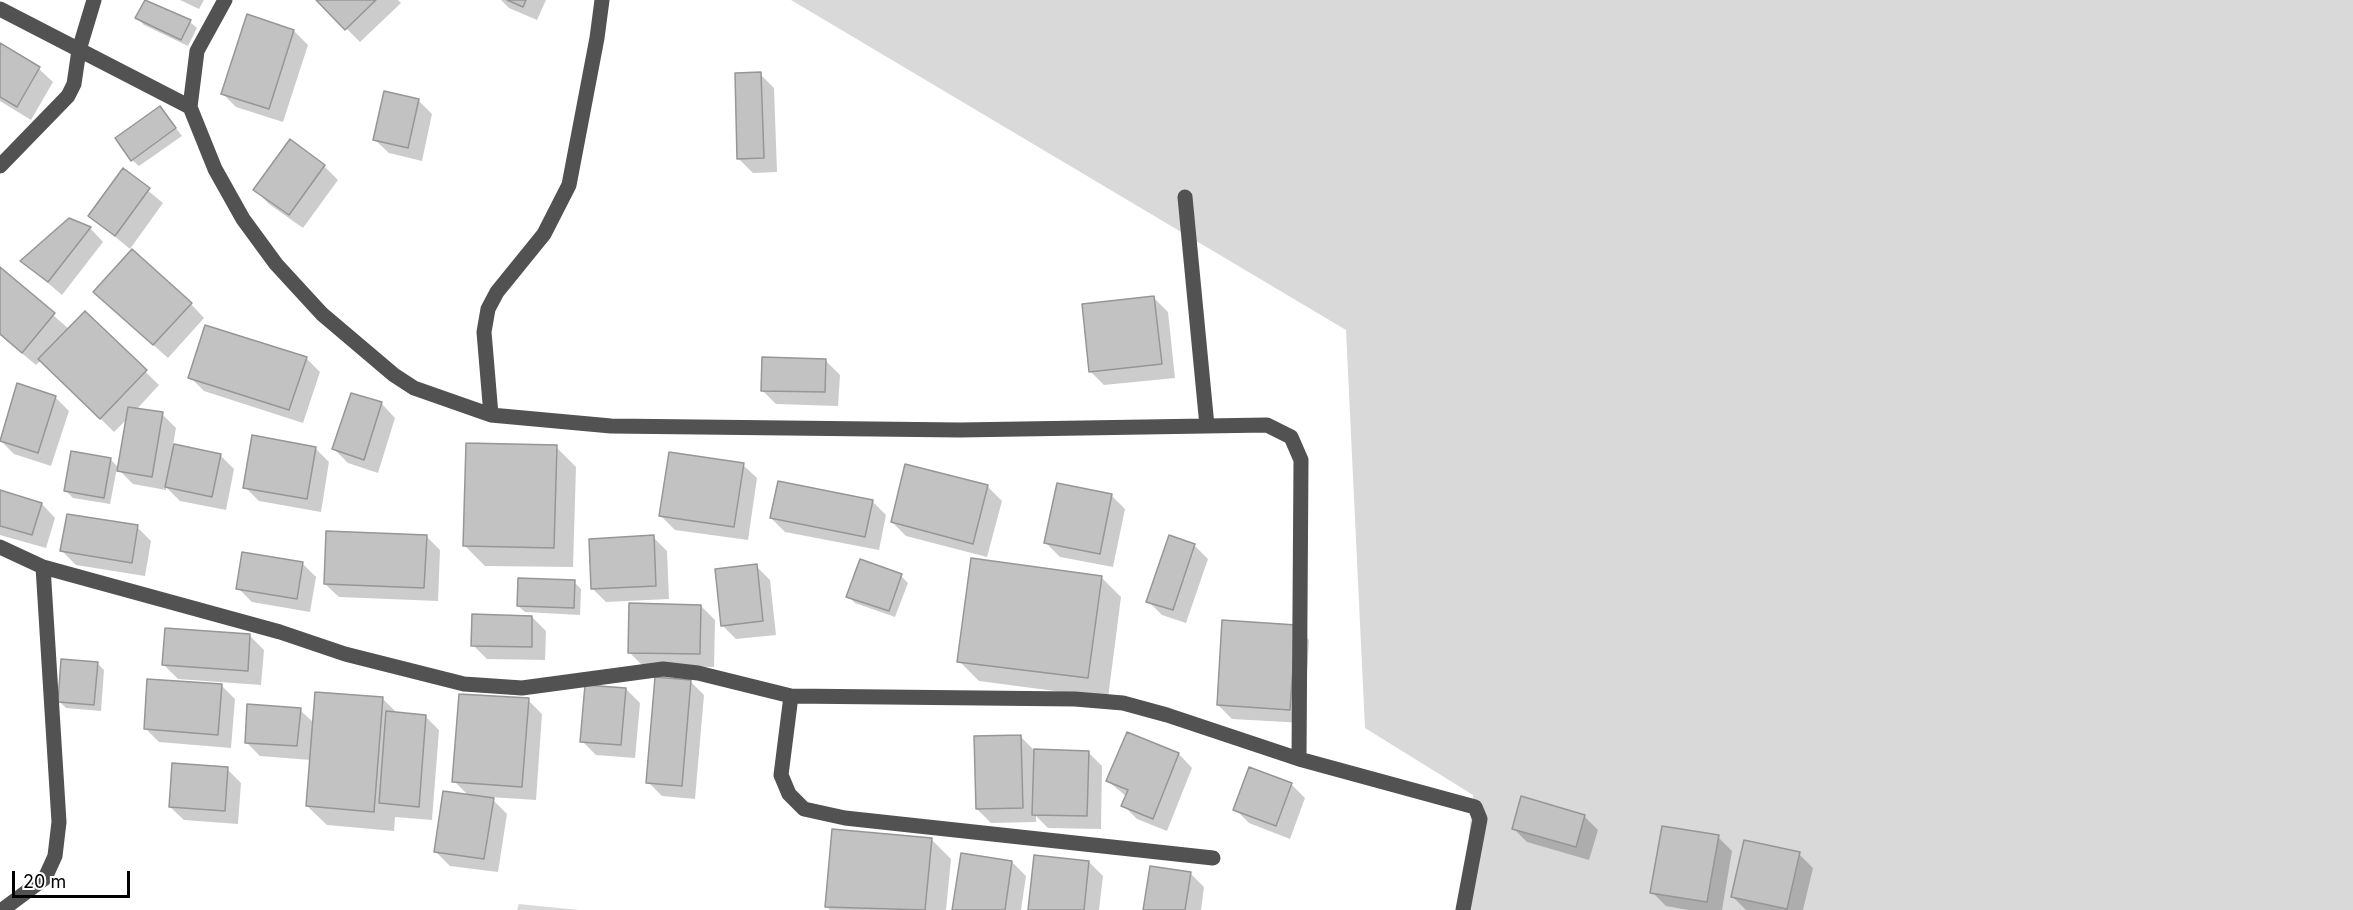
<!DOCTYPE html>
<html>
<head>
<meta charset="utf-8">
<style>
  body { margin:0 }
  #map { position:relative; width:2353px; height:910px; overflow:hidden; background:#fff; font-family:Inter,sans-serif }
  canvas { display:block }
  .scale { position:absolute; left:12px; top:871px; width:118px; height:27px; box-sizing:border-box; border:3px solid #000; border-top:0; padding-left:8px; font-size:18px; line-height:21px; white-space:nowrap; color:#000; -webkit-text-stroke:4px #fff; paint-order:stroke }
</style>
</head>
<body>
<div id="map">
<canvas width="2353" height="910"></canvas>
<div class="scale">20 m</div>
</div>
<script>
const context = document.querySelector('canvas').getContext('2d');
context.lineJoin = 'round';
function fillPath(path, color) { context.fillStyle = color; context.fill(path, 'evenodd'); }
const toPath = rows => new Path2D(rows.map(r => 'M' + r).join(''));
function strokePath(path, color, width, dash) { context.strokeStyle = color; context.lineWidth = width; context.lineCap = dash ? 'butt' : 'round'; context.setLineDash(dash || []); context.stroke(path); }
const green = toPath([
  [791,0,2353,0,2353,910,1462,910,1473,795,1365,728,1346,330],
  [519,904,579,910,517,910]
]);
const shadow = toPath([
  [180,0,204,0,199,9],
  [318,0,398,0,401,3,360,42],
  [501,0,546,0,537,20,509,8],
  [248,16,294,31,308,45,283,122,236,107,222,93],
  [137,18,190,22,197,28,188,46,144,25],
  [0,45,39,69,53,82,31,120,0,101],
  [760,74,774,88,777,172,753,173,739,159],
  [418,100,432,114,422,161,389,153,375,140],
  [160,108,182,136,139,166,132,160],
  [290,141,324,166,338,180,303,228,269,204,255,190],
  [123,170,163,203,130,249,90,216],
  [90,228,103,242,62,295,22,261],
  [0,269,69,329,85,313,159,385,136,410,162,414,176,428,173,445,220,455,234,469,226,510,180,501,166,487,166,490,133,484,117,468,110,504,73,498,66,491,110,459,119,468,127,419,114,432,41,360,36,365,0,335],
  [1154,298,1168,312,1175,378,1104,385,1090,371],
  [191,304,204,318,168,358,109,306],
  [306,358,320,372,303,423,204,391,190,377],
  [826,361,840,375,838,406,776,404,762,390],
  [352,394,382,404,395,418,378,473,348,463,334,449],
  [55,397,69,411,51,466,14,454,0,440],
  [556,447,576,467,573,567,485,566,465,546],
  [315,448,329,462,321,512,259,501,245,487],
  [743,465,757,478,748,540,675,530,661,516],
  [906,466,988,487,1002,501,987,557,906,536,892,522],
  [0,491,42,504,55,518,46,548,0,535],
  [1111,495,1125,509,1113,567,1060,557,1046,543],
  [872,501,886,515,879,550,785,532,771,518],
  [137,527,151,541,145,576,76,565,62,551],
  [426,536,440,550,438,601,339,597,325,584],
  [653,537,667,551,669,599,606,602,592,588],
  [1194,545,1208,559,1186,623,1162,615,1148,601],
  [302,563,316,577,310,612,252,602,238,588],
  [756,566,770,580,776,635,736,639,722,625],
  [901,576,908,583,895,617,855,603,848,596],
  [1101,577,1121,597,1108,698,979,681,959,661],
  [574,582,581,589,580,615,525,612,518,606],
  [701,606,715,620,714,667,643,666,629,652],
  [532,617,546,631,545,660,487,659,473,645],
  [1295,626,1309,640,1304,723,1232,719,1218,705],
  [250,636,264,650,261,685,178,679,164,665],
  [97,663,104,670,101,711,66,708,59,701],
  [690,681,704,695,695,799,662,796,648,782],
  [221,685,235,699,231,748,159,742,145,728],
  [626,689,640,703,635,758,596,755,582,741],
  [383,699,398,714,425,716,439,730,432,820,395,817,394,831,327,825,307,806,311,760,260,756,246,742,300,710,314,723],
  [528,700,542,714,536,800,490,797,507,814,498,872,450,866,436,852,469,796,454,781],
  [1128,734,1179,754,1192,768,1167,831,1137,819,1123,805,1127,797,1108,781],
  [1021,737,1035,751,1088,752,1102,766,1101,829,1048,828,1036,816,1036,822,991,823,977,809],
  [227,769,241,783,238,824,184,820,170,807],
  [1291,784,1305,798,1290,839,1249,823,1235,809],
  [1584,816,1598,830,1589,860,1527,842,1513,828],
  [1718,837,1732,851,1722,910,1688,910,1666,906,1652,892],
  [931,839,951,859,946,910,830,910,827,907],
  [1799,854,1813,868,1803,910,1746,910,1732,896],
  [962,855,1012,862,1026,876,1021,910,954,910],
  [1089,862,1103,876,1099,910,1030,910],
  [1190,873,1204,887,1201,910,1144,910]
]);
const building = toPath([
  [145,0,191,20,181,40,135,18,145,0],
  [316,0,376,0,345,30,316,0],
  [507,0,526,0,523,7,507,0],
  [247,14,294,30,269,109,221,94,247,14],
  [0,43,40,67,17,107,0,97,0,43],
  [761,72,764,158,737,159,735,73,761,72],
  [384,91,419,99,408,148,373,140,384,91],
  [160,106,176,128,131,161,115,138,160,106],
  [290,139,325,165,289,215,253,190,290,139],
  [123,168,150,188,115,236,88,216,123,168],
  [69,218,91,227,48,282,20,261,69,218],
  [132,249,192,303,153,345,93,292,132,249],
  [0,267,55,313,22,353,0,334,0,267],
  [1154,296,1162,364,1089,372,1082,304,1154,296],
  [85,311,147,370,100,419,38,359,85,311],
  [205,325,307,357,289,410,188,378,205,325],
  [762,357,826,359,825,392,761,391,762,357],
  [17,383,56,396,38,453,0,441,17,383],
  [351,393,382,402,364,460,332,449,351,393],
  [128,407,163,412,152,477,117,471,128,407],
  [252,435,316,447,307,499,243,488,252,435],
  [466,443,557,445,554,548,463,546,466,443],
  [174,444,221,454,212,497,165,487,174,444],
  [71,451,111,458,104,498,64,491,71,451],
  [669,452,744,463,734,527,659,516,669,452],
  [905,464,988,485,973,544,891,522,905,464],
  [778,481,873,500,865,537,770,518,778,481],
  [1057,483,1112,494,1100,554,1044,543,1057,483],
  [0,490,42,503,32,535,0,526,0,490],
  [67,514,138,525,132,563,60,551,67,514],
  [326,531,427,535,424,588,324,584,326,531],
  [654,535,656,586,591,589,589,539,654,535],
  [1169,535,1195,544,1173,610,1146,602,1169,535],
  [242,552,303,562,297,599,236,589,242,552],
  [971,558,1102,576,1088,678,957,662,971,558],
  [860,559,902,574,889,611,846,597,860,559],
  [757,564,763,621,721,626,715,569,757,564],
  [518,578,575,580,574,608,517,606,518,578],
  [629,603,701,605,700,654,628,653,629,603],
  [472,614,532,616,532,647,471,646,472,614],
  [1222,620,1296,625,1290,710,1217,705,1222,620],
  [165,628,250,634,248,671,162,665,165,628],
  [61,659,98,662,94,705,58,702,61,659],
  [655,677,691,680,682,786,646,783,655,677],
  [147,679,222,684,218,735,144,729,147,679],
  [585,685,626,688,621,745,580,742,585,685],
  [315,692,383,697,374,812,306,806,315,692],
  [459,694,529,698,522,787,452,782,459,694],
  [247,704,301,708,297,746,245,743,247,704],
  [386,711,426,715,419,807,379,803,386,711],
  [1127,732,1179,753,1153,819,1121,806,1128,790,1106,781,1127,732],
  [1021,735,1023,808,976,809,974,736,1021,735],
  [1034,749,1089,751,1087,816,1032,815,1034,749],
  [172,763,228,767,225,811,169,807,172,763],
  [1249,767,1292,783,1276,826,1233,810,1249,767],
  [443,791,494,798,484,859,434,852,443,791],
  [1521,796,1585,815,1576,847,1512,829,1521,796],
  [1662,826,1719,835,1707,902,1650,893,1662,826],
  [832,829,932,838,925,910,825,907,832,829],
  [1744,840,1800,852,1787,909,1731,897,1744,840],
  [961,853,1012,861,1005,910,952,910,961,853],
  [1034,855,1089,861,1084,910,1028,910,1034,855],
  [1150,866,1191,872,1185,910,1143,910,1150,866]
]);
const minor = toPath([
  [225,0,197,51,190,107,215,169,243,219,276,264,322,314,394,375,414,388,491,415,611,426,960,430,1267,425,1291,437,1301,460,1299,759],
  [0,9,190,107],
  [0,166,68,96,74,84,79,50,94,0],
  [1185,197,1207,426],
  [491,415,484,332,488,309,497,292,544,234,569,185,597,38,602,0],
  [0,547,43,567,280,632,345,654,464,684,522,688,663,669,698,673,791,696,1075,699,1123,703,1167,715,1299,759,1475,807,1480,819,1463,910],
  [791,696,781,775,789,794,804,809,845,818,1213,858],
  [2,910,45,878,55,856,59,822,43,567]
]);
fillPath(green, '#d9d9d9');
fillPath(shadow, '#0003');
fillPath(building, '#c2c2c2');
strokePath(building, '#969696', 1.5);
strokePath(minor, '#525252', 15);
</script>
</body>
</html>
